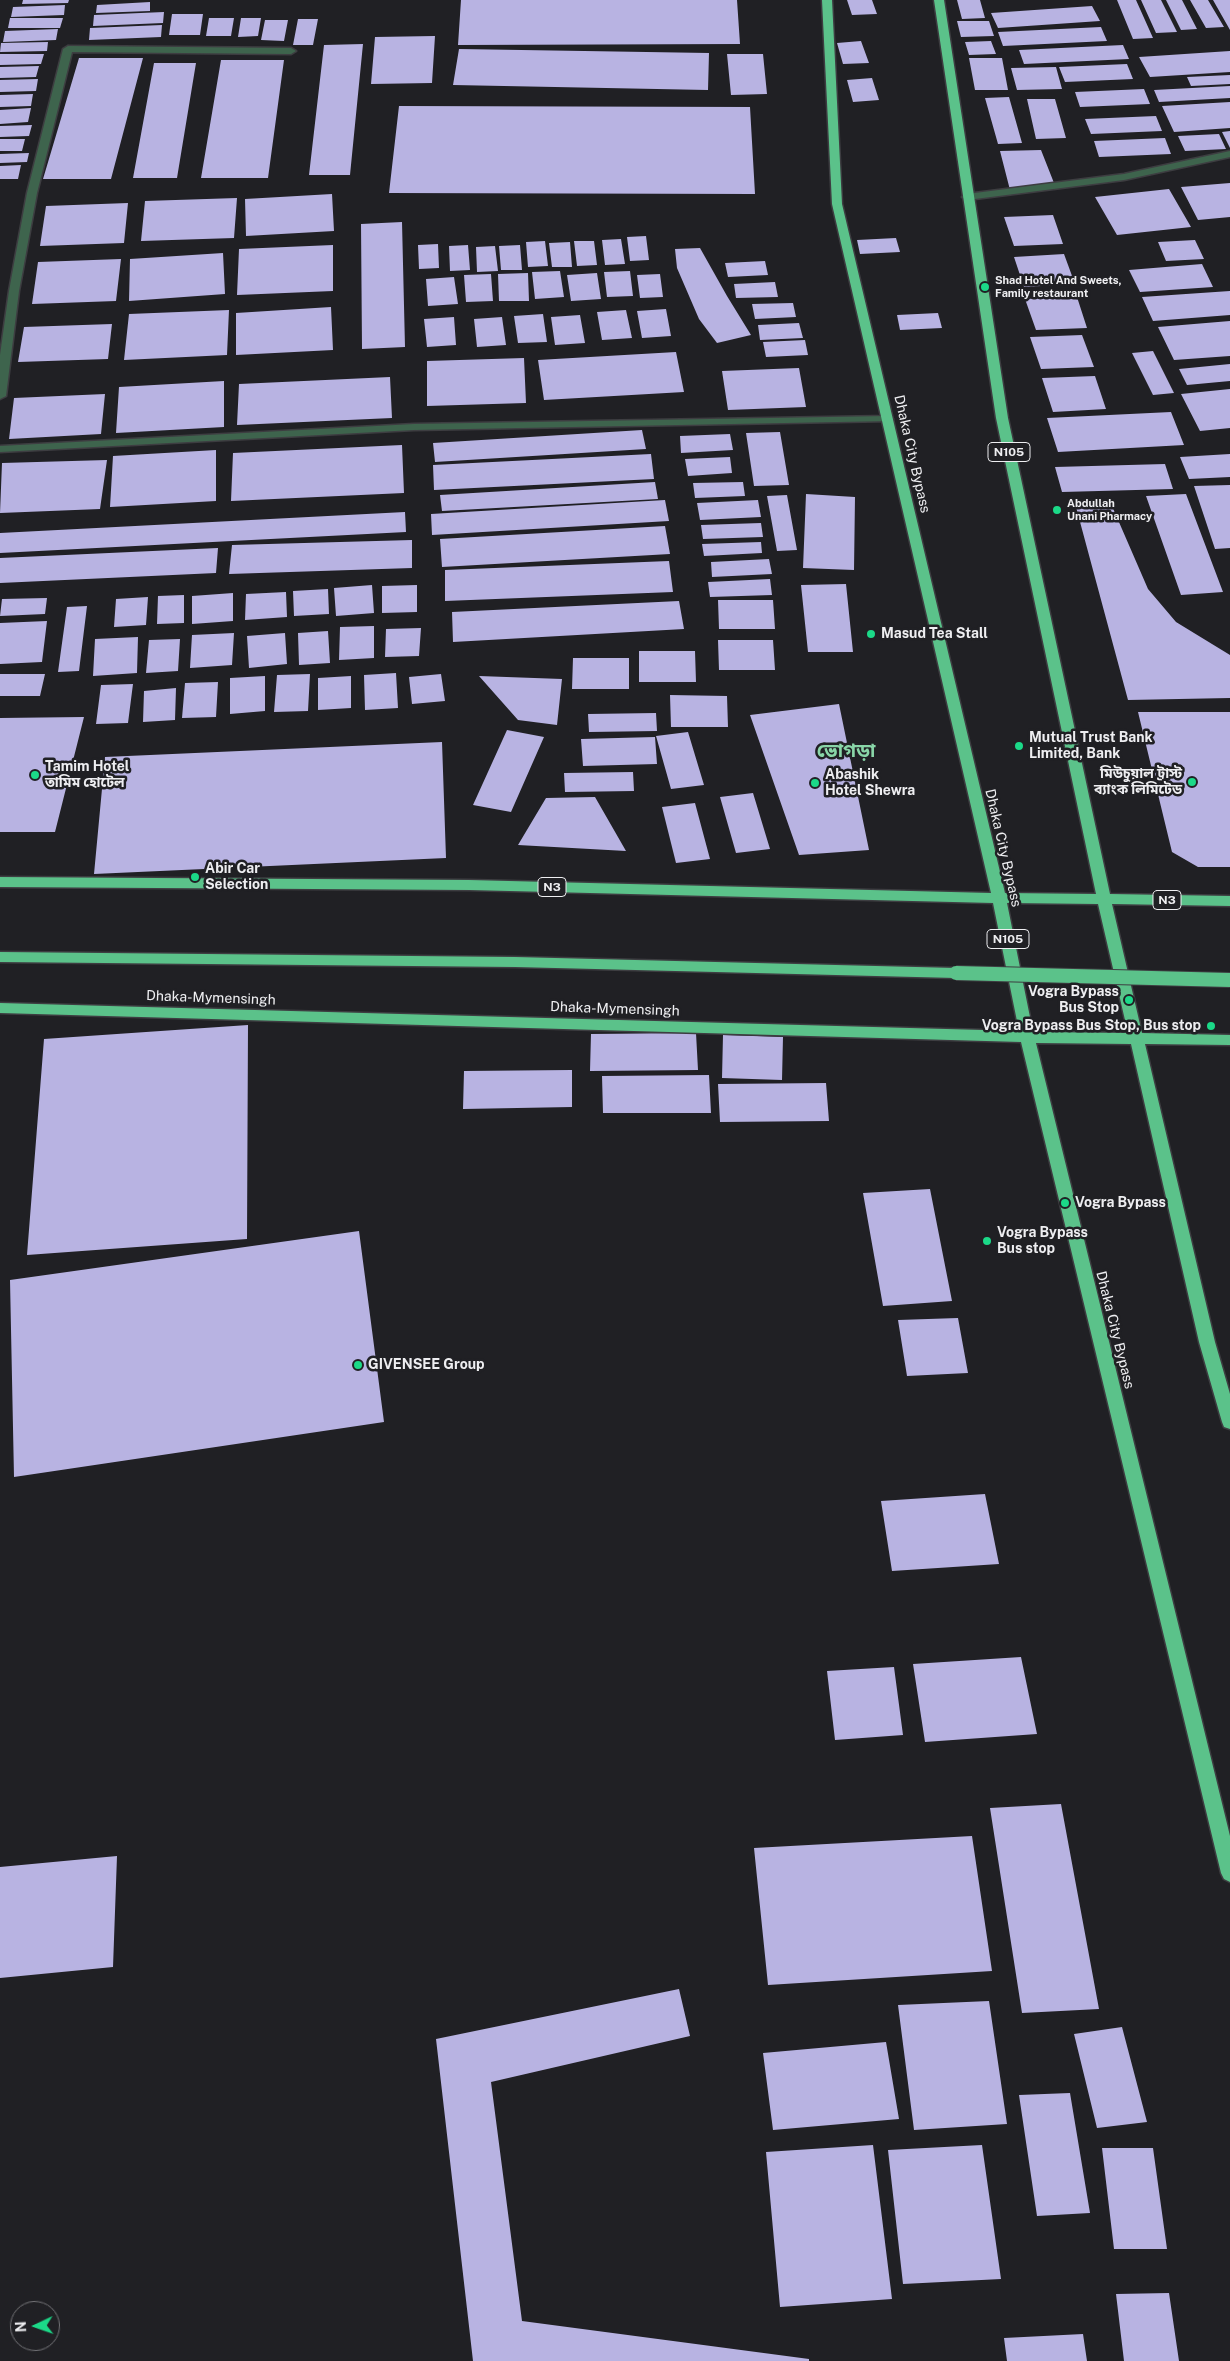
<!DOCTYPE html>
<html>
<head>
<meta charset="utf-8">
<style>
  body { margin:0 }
  #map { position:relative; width:1230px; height:2361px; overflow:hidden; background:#202024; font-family:"Public Sans",sans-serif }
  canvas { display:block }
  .north { position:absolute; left:10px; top:2301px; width:50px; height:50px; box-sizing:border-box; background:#202024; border:1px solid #727276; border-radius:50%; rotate:267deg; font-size:14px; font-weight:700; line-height:20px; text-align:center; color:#eeeef1 }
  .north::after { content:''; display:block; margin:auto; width:18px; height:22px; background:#1bd988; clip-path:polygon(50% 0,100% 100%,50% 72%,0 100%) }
</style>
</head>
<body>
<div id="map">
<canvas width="1230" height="2361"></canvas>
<div class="north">N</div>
</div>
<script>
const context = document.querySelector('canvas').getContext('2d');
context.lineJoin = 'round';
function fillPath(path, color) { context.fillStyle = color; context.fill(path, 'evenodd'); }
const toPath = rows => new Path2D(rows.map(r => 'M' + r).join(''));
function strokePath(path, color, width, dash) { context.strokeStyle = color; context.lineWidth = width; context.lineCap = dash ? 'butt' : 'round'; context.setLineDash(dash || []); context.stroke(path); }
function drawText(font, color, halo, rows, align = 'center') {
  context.font = font + ' "Public Sans","Noto Sans Bengali",sans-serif'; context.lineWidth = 5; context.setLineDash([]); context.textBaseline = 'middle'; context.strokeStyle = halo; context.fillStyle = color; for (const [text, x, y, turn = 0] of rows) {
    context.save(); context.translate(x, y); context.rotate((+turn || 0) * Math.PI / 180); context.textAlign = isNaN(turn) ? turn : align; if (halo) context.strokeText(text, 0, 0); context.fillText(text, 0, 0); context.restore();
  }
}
const building = toPath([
  [23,0,69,0,68,3,22,4],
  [461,0,737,0,740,44,458,45],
  [847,0,872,0,877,14,852,15],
  [957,0,980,0,985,18,962,19],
  [1117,0,1136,0,1153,38,1133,39],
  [1141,0,1161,0,1177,32,1156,33],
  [1166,0,1182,0,1197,29,1181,30],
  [1190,0,1208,0,1224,27,1206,28],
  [1213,0,1230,0,1230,30],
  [150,2,150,11,96,13,97,5],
  [65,5,64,15,11,17,13,7],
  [1092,6,1100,21,998,28,991,13],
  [164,12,163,23,93,26,94,15],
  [172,14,203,14,200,35,169,35],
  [10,18,63,18,60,28,8,28],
  [209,18,234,18,231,36,206,36],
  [241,18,261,18,258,36,238,37],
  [298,19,318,19,313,45,293,45],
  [265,20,288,20,284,41,261,40],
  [957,21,989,21,994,36,961,37],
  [162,25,161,37,89,40,90,28],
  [1101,27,1107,41,1003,46,998,32],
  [58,29,56,40,3,42,5,31],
  [435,36,432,83,371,84,375,37],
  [861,41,869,63,843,64,837,43],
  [991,41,996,54,969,55,965,42],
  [48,42,47,51,0,52,1,43],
  [363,44,350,175,309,175,324,45],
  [1123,45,1129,59,1024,64,1019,50],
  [459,49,709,53,708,90,453,85],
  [1230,51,1230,72,1150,77,1139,57],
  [0,54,44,54,41,64,0,65],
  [727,54,763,54,767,94,731,95],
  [79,58,143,58,111,179,43,179],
  [969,58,1002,58,1008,90,975,90],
  [221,60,284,60,268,178,201,178],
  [154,63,196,63,177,178,133,178],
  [1127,64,1133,79,1065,82,1059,67],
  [39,66,36,77,0,78,0,67],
  [1056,67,1062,89,1017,90,1011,68],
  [1230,75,1230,84,1191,86,1187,77],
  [872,78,879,100,853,102,847,80],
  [38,79,36,91,0,92,0,80],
  [1230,86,1230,98,1159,102,1154,90],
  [1144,89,1150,104,1080,107,1075,92],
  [33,94,31,106,0,107,0,95],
  [1009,97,1022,143,998,144,985,98],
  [1027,99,1055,99,1066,138,1036,139],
  [1230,102,1230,128,1174,132,1162,106],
  [399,106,750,107,755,194,389,193],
  [31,108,28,122,0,124,0,110],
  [1156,116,1162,131,1091,134,1085,119],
  [32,125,29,136,0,137,0,126],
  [1230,131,1230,148,1222,132],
  [1219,134,1226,149,1185,151,1178,136],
  [1165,138,1171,154,1099,157,1094,141],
  [0,139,25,139,22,151,0,151],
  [1041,150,1054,183,1010,190,1000,151],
  [29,153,27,162,0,163,0,154],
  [21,165,18,179,0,179,0,166],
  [1230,183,1230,217,1198,220,1181,187],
  [1169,189,1191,227,1117,235,1095,197],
  [332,194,334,231,246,236,245,199],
  [237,198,234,238,141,241,145,201],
  [128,203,124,243,40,246,46,206],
  [1053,215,1063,244,1014,246,1004,217],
  [402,222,405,347,362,349,361,224],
  [646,236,649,260,630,261,627,237],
  [896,238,900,252,860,254,857,240],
  [621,239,625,264,605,265,602,240],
  [1195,240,1204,259,1166,261,1158,242],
  [545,241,548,266,528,267,526,242],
  [574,241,594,241,597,265,577,266],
  [570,242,572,267,552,267,549,243],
  [438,244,439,268,419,269,418,245],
  [333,245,333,291,237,295,239,249],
  [468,245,470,270,450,271,449,246],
  [520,245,522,270,501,270,499,246],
  [495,246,498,271,477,272,476,247],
  [700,248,727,296,751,335,717,343,699,319,677,268,675,249],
  [223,253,225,294,129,301,130,259],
  [1064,254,1075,284,1024,287,1014,257],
  [121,259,116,301,32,304,38,262],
  [765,261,768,275,728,277,725,263],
  [1202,264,1213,287,1140,292,1129,270],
  [560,271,564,297,535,299,532,272],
  [630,271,633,296,607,297,604,272],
  [528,273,529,301,499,301,498,274],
  [597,273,601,299,571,301,567,275],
  [491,274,493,301,466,302,464,275],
  [660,274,663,297,640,298,637,275],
  [454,277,458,304,428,306,426,279],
  [775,282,778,297,736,298,734,284],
  [1230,291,1230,315,1153,321,1142,297],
  [1077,297,1087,328,1036,330,1025,299],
  [793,303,796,317,755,319,752,304],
  [331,307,333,350,236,355,236,313],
  [666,309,671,336,642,338,637,311],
  [229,310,227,355,124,360,129,314],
  [626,310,632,338,602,340,597,312],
  [938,313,942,328,900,330,897,315],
  [543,314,547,342,518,343,514,316],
  [580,315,585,343,555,345,551,317],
  [454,317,456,345,427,347,424,319],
  [502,317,506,345,477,347,474,319],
  [1230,321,1230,356,1174,360,1158,327],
  [799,323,803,338,760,340,758,325],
  [112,324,108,359,18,362,24,327],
  [1082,335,1094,367,1041,369,1030,337],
  [805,340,808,355,766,357,763,342],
  [1153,351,1174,393,1153,395,1132,353],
  [676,352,684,392,544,400,538,360],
  [524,358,526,403,427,406,427,361],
  [1230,364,1230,381,1187,385,1179,369],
  [799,368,806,407,728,410,722,371],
  [1095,376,1106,409,1053,412,1042,378],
  [390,377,392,418,237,425,239,384],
  [224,381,224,427,116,433,119,387],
  [1230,389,1230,428,1200,431,1181,394],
  [105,394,101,434,9,439,14,398],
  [1171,412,1184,445,1058,452,1047,418],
  [642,430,646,449,435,462,433,443],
  [780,432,789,485,754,486,746,433],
  [730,434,733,450,681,453,680,436],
  [402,445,404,493,231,501,233,453],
  [216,450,216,501,110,507,113,456],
  [651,454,654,479,434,490,433,465],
  [1230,454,1230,477,1189,479,1180,457],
  [730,457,732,473,688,476,685,459],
  [107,460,100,509,0,513,2,463],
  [1165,464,1173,489,1062,492,1055,467],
  [655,482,658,499,442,511,440,495],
  [743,482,745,496,695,498,693,483],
  [1230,485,1230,548,1215,549,1194,486],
  [806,494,855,497,854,570,803,568],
  [1186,494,1223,592,1181,595,1146,496],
  [787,495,797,550,777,551,767,496],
  [665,500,669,521,432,535,431,514],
  [758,500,761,517,700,520,697,503],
  [1112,506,1148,589,1176,622,1230,655,1230,698,1128,700,1076,507],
  [405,512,406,532,0,553,0,533],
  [761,523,763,537,703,539,701,525],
  [665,526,670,554,442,567,440,539],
  [412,540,412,568,229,574,232,545],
  [761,542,762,553,704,556,702,544],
  [218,548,216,573,0,583,0,558],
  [769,559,772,574,712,577,711,562],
  [669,561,673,592,445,601,445,570],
  [770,579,772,595,710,597,708,582],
  [846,584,853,652,808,652,801,585],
  [372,585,374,613,336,616,334,588],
  [417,585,417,612,382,613,382,586],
  [328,589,329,614,294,616,293,591],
  [286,592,287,617,245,620,246,594],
  [233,593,233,621,192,624,192,596],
  [184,595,184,623,157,624,158,596],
  [148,597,146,625,114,627,116,599],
  [47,598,45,614,0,616,2,599],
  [718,600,773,600,775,629,719,629],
  [679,601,684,629,453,642,452,612],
  [87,606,79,671,58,672,67,607],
  [47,621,42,662,0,664,0,623],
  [374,626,374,658,339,660,340,627],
  [421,628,419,656,385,657,386,629],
  [328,631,330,663,299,665,298,633],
  [234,633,232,665,190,668,192,635],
  [285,633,287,664,249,668,247,636],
  [138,637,137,673,93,676,95,639],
  [180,639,178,671,146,673,149,640],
  [718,640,773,640,775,670,719,670],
  [639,651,695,651,696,682,639,682],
  [573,658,629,658,629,689,572,689],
  [396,673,398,708,365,710,364,675],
  [0,674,45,674,40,696,0,696],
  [310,674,308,711,274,712,277,675],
  [441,674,445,701,412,704,409,677],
  [265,676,265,711,230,714,230,678],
  [351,676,351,708,318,710,318,678],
  [479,676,562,679,557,725,518,720],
  [218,682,216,717,182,718,185,683],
  [133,684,128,723,96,724,101,685],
  [176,688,175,720,143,722,144,691],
  [670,695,727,696,728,727,671,727],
  [839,704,869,850,799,855,750,715],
  [1138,712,1230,712,1230,867,1198,867,1172,852],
  [656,713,657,731,589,732,588,714],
  [84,717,55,832,0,832,0,718],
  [507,730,544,737,511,812,473,805],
  [688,732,704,785,671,789,656,736],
  [655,737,657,764,583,766,581,739],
  [442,742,446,858,94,874,105,757],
  [633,772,634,791,565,792,564,773],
  [753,793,770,849,736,853,720,797],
  [595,797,626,851,518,845,546,798],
  [695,803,710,859,676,863,662,807],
  [248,1025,247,1239,27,1255,44,1039],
  [696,1033,698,1070,590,1071,591,1034],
  [723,1035,783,1037,782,1080,722,1078],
  [572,1070,572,1107,463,1109,464,1071],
  [709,1075,711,1113,603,1113,602,1076],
  [826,1083,829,1121,720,1122,718,1084],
  [930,1189,952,1301,883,1306,863,1193],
  [359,1231,384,1422,14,1477,10,1280],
  [958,1318,968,1373,907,1376,898,1320],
  [985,1494,999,1564,892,1571,881,1501],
  [1021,1657,1037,1734,925,1742,913,1664],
  [894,1667,903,1735,835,1740,827,1671],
  [1061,1804,1099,2009,1022,2013,990,1808],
  [972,1836,992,1971,768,1985,754,1848],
  [117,1856,113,1967,0,1978,0,1867],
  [679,1989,690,2036,491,2082,522,2321,809,2359,809,2361,473,2361,436,2039],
  [989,2001,1007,2124,914,2130,898,2005],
  [1122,2027,1147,2122,1097,2128,1074,2034],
  [886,2042,899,2119,773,2130,763,2053],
  [1070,2093,1090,2213,1037,2216,1019,2095],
  [873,2145,892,2299,780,2307,766,2152],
  [982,2145,1001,2279,903,2284,888,2150],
  [1102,2148,1153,2148,1167,2249,1114,2249],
  [1169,2293,1179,2361,1124,2361,1116,2294],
  [1083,2334,1087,2361,1007,2361,1004,2338]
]);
const minor = toPath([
  [68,46,291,48,296,51,291,54,72,52,37,193,19,291,6,396,0,399,0,355,9,291,27,193,63,49,68,46],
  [1230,151,1230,157,1124,180,967,200,962,197,967,194,1124,174,1230,151],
  [887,416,891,417,893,419,891,421,414,430,0,452,0,446,414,424,887,416]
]);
const highway = toPath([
  [822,0,832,0,842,204,1005,893,1096,894,996,418,934,0,944,0,1008,418,1110,894,1230,896,1230,906,1112,904,1142,1033,1230,1035,1230,1045,1145,1044,1215,1342,1230,1394,1230,1429,1224,1427,1222,1422,1199,1342,1131,1044,1036,1043,1230,1836,1230,1882,1224,1879,1221,1873,1021,1042,0,1013,0,1003,1019,1031,993,903,469,890,0,887,0,877,469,880,991,893,832,204,822,0],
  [1007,903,1098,904,1128,1033,1033,1032,1007,903],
  [0,952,515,957,956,968,961,969,963,973,961,977,956,978,515,967,0,962,0,952]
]);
const highwayBridge = toPath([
  [956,973,1230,980]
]);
const markers = [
  [985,287,5,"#1bd988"],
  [1057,510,5,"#1bd988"],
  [871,634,5,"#1bd988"],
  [1019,746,5,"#1bd988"],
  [35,775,5,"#1bd988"],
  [1192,782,5,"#1bd988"],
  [815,783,5,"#1bd988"],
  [195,877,5,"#1bd988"],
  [1129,1000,5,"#1bd988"],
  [1211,1026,5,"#1bd988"],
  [1065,1203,5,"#1bd988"],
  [987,1241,5,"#1bd988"],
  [358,1365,5,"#1bd988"]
];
const farPoinames = [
  ["Shad Hotel And Sweets,",995,281],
  ["Family restaurant",995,294],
  ["Abdullah",1067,504],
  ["Unani Pharmacy",1067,517]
];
const shields = [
  [1009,452,42],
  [552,887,28],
  [1167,900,28],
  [1008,939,42]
];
const shieldNames = [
  ["N105",1009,452],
  ["N3",552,887],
  ["N3",1167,900],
  ["N105",1008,939]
];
const streetNames = [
  ["Dhaka City Bypass",912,454,77],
  ["Dhaka City Bypass",1003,848,77],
  ["Dhaka-Mymensingh",211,998,2],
  ["Dhaka-Mymensingh",615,1009,2],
  ["Dhaka City Bypass",1115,1330,76]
];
const poiNames = [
  ["Masud Tea Stall",881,634],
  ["Mutual Trust Bank",1029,738],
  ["Limited, Bank",1029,754],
  ["Tamim Hotel",45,767],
  ["তামিম হোটেল",45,783],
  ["মিউচুয়াল ট্রাস্ট",1182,774,"right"],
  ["ব্যাংক লিমিটেড",1182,790,"right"],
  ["Abashik",825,775],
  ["Hotel Shewra",825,791],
  ["Abir Car",205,869],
  ["Selection",205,885],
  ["Vogra Bypass",1119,992,"right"],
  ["Bus Stop",1119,1008,"right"],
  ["Vogra Bypass Bus Stop, Bus stop",1201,1026,"right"],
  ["Vogra Bypass",1075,1203],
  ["Vogra Bypass",997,1233],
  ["Bus stop",997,1249],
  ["GIVENSEE Group",368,1365]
];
const districtNames = [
  ["ভোগড়া",846,751]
];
fillPath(building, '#b8b3e2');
strokePath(minor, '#3d3d41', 3);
strokePath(highway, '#3d3d41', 3);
fillPath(minor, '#3e644d');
fillPath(highway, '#5bc28a');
strokePath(highwayBridge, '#3d3d41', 16, []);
strokePath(highwayBridge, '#5bc28a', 14);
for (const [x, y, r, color] of markers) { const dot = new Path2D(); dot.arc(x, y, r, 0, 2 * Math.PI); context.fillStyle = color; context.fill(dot); strokePath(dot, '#202024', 2); }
drawText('bold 11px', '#eeeef1', '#202024', farPoinames, 'left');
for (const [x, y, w] of shields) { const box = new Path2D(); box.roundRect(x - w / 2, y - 9.5, w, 19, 4); context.fillStyle = '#202024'; context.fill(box); strokePath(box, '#eeeef1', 1); }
drawText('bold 12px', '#eeeef1', null, shieldNames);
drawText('14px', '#eeeef1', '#202024', streetNames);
drawText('bold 14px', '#eeeef1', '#202024', poiNames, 'left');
drawText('bold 19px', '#89d6a8', '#202024', districtNames);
</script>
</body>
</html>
